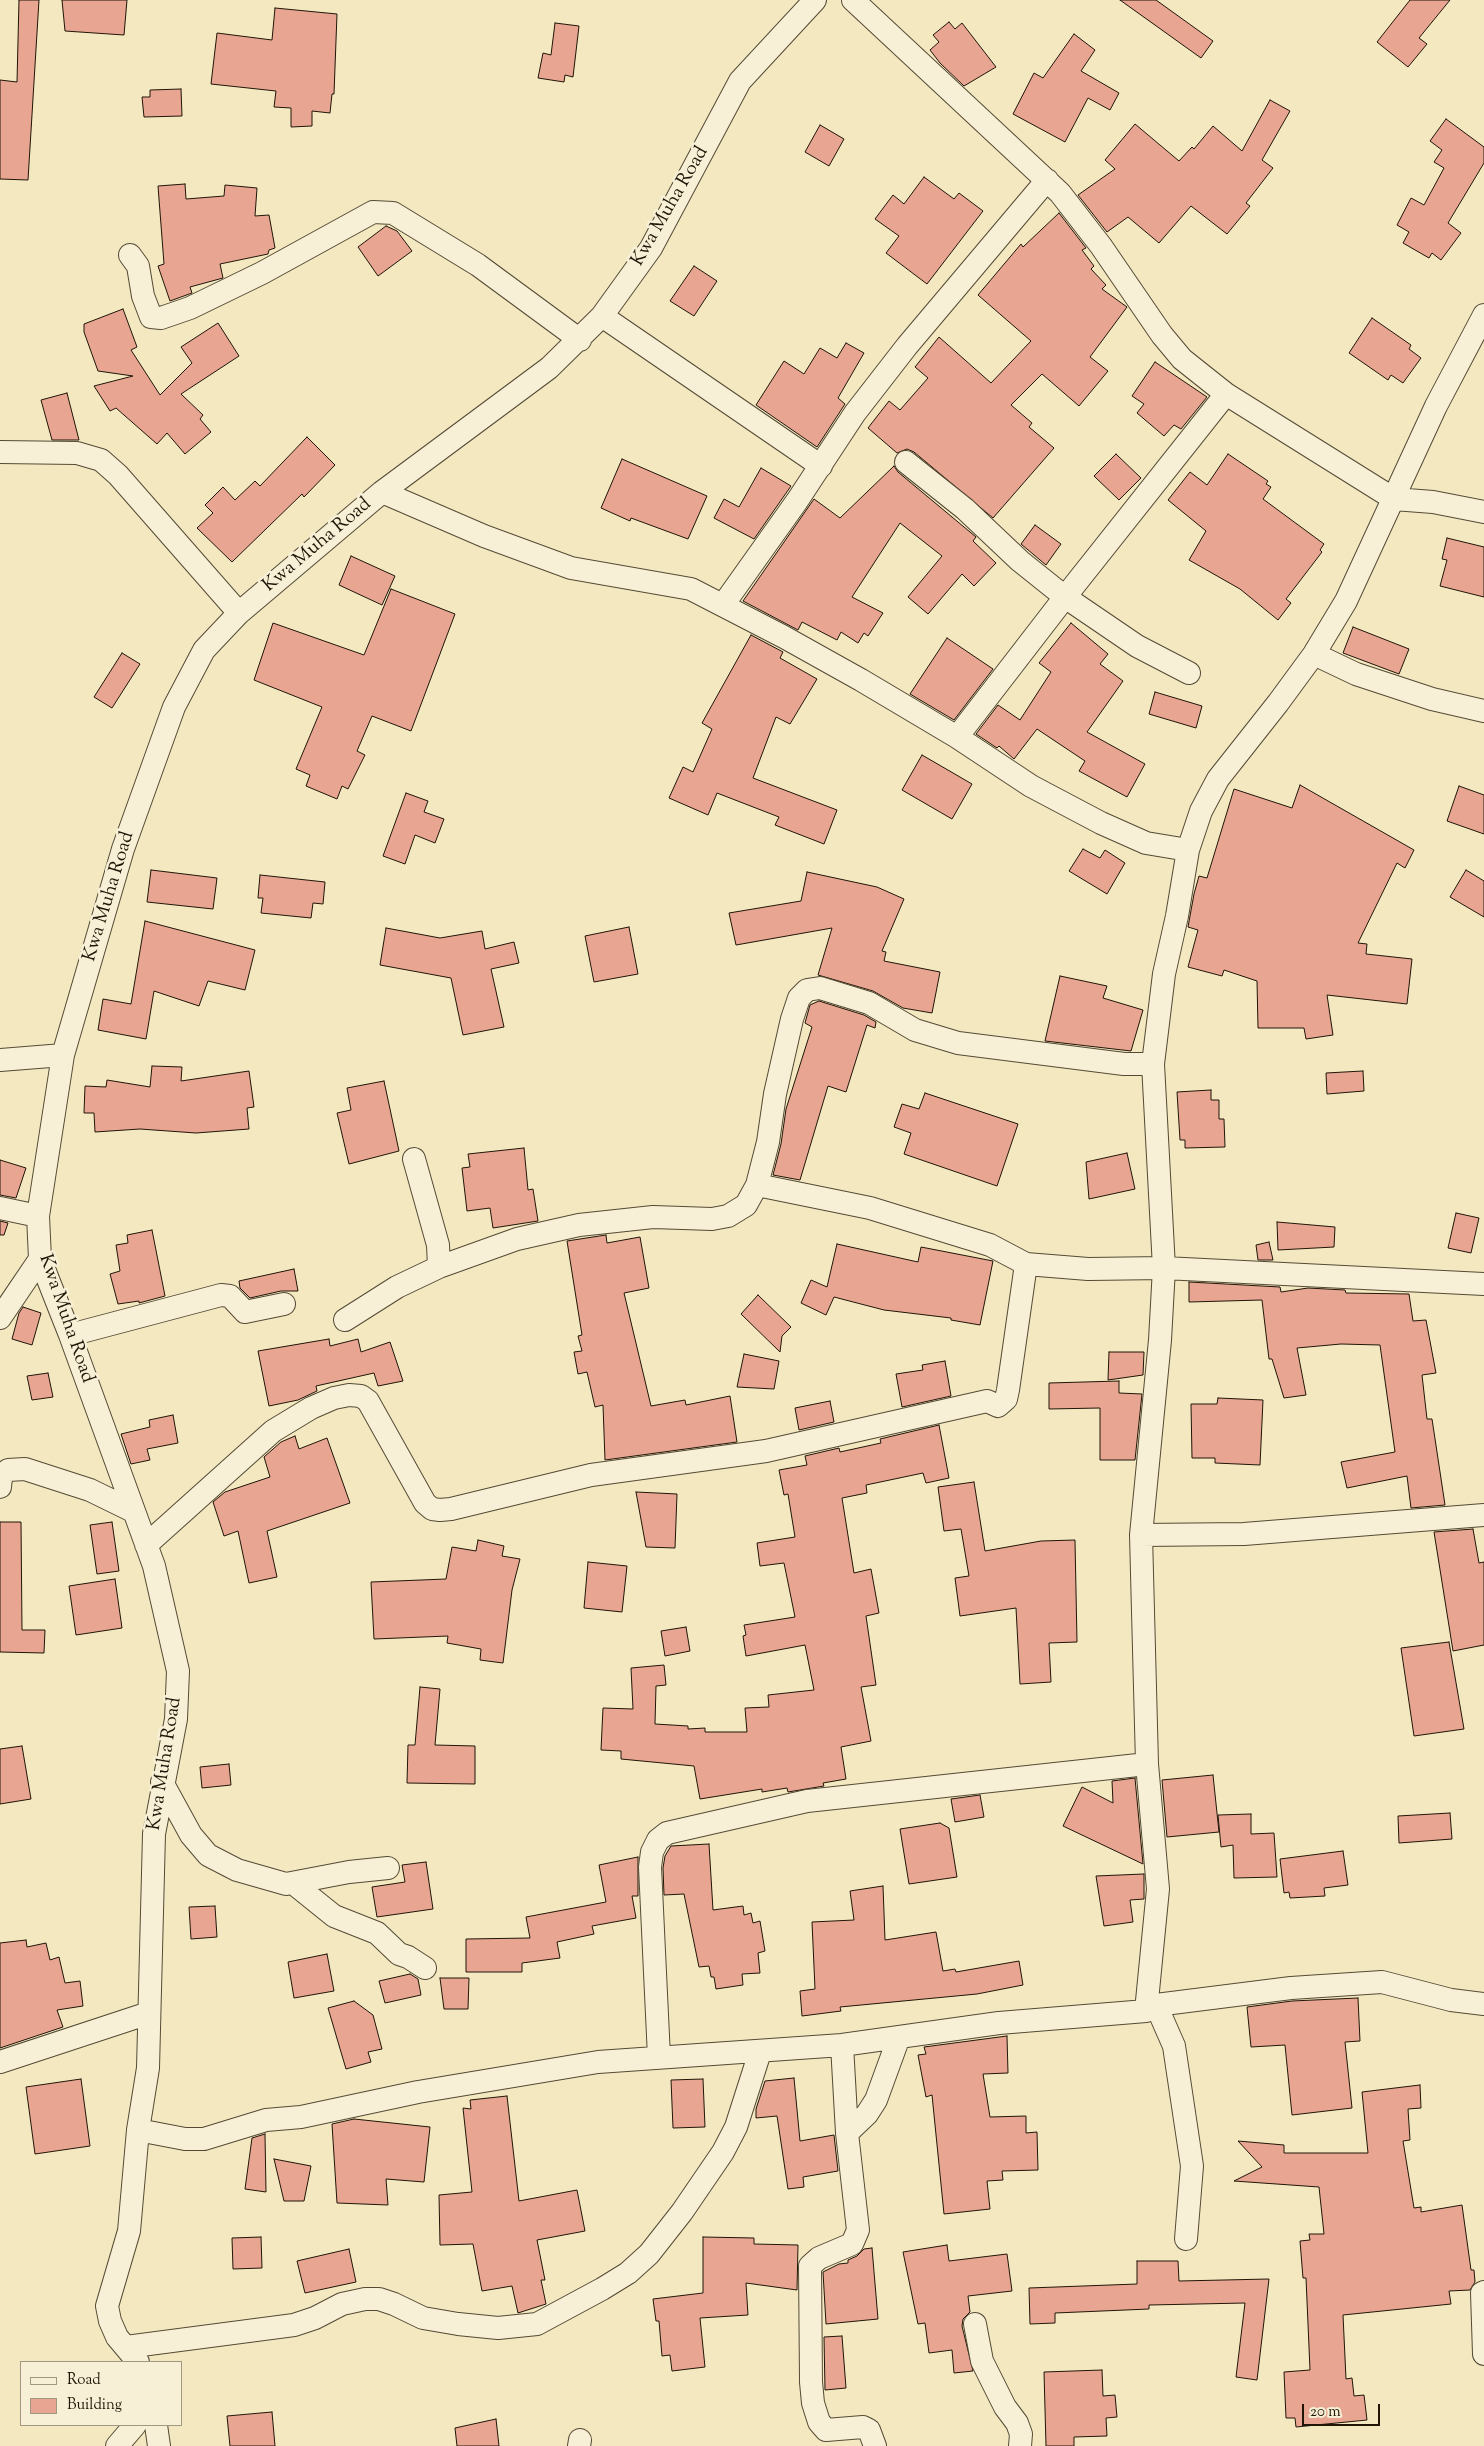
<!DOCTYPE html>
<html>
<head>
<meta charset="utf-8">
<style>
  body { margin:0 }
  #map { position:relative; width:1484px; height:2446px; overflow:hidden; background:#f3e8c0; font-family:"Sorts Mill Goudy",serif }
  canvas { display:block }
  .legend { position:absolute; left:20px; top:2361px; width:162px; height:65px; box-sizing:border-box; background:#f7f0d6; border:1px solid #a19883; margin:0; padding:6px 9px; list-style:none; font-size:15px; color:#201507 }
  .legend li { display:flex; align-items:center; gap:10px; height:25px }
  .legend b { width:25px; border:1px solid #a19883 }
  .scale { position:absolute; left:1302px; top:2404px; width:78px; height:22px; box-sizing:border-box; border:2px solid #201507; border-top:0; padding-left:6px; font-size:15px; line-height:18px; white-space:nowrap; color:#201507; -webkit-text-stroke:4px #f7f0d6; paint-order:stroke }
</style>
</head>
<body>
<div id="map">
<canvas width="1484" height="2446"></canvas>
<ul class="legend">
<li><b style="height:6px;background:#f7f0d6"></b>Road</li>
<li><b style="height:14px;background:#e7a592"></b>Building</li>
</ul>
<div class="scale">20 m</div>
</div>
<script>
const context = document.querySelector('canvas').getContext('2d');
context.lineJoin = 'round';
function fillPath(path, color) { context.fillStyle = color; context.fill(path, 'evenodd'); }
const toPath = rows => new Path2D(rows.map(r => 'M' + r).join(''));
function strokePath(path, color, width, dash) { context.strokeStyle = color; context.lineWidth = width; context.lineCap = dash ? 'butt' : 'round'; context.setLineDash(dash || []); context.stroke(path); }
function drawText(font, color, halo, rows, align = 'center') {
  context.font = font + ' "Sorts Mill Goudy",serif'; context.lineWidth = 5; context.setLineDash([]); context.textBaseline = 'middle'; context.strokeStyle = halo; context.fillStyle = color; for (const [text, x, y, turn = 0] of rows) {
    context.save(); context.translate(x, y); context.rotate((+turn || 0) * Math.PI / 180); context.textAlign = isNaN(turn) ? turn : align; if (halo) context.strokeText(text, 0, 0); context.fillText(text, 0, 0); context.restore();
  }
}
const building = toPath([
  [19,0,39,0,28,180,0,179,0,80,17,82,19,0],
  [62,0,127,0,124,35,65,31,62,0],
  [1120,0,1156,0,1213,41,1201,58,1120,0],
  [1410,0,1450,0,1419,38,1427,44,1408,67,1377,42,1410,0],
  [275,8,337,14,334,94,332,94,330,113,312,111,312,126,291,127,291,108,274,107,276,91,211,84,217,33,272,40,275,8],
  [949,22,955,29,962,23,996,67,964,86,940,63,930,50,939,42,933,35,949,22],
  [555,23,579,26,573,77,565,75,564,82,538,78,543,53,551,55,555,23],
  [1074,34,1095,50,1081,71,1119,93,1110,110,1088,98,1065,142,1013,114,1034,73,1043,78,1074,34],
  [181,89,182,116,144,117,142,97,150,97,150,90,181,89],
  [1270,100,1290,111,1262,160,1273,168,1246,203,1250,206,1227,234,1191,206,1159,243,1128,217,1107,232,1078,195,1115,169,1105,160,1135,124,1179,161,1192,147,1194,149,1213,126,1242,151,1270,100],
  [1446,119,1484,147,1484,163,1448,223,1461,233,1441,260,1432,253,1429,258,1403,243,1409,232,1397,225,1411,198,1424,205,1444,168,1434,162,1442,150,1430,141,1446,119],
  [820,125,844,139,829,166,805,152,820,125],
  [924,177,954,199,959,193,983,211,927,284,886,253,899,236,875,219,893,195,904,204,924,177],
  [185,184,186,199,224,196,225,185,257,188,255,216,269,215,275,248,269,250,268,254,220,264,223,278,190,287,192,293,170,301,158,266,164,264,158,186,185,184],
  [1059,213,1086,248,1082,250,1094,266,1091,269,1106,285,1102,289,1127,307,1090,357,1108,371,1079,406,1042,374,1011,405,1032,423,1029,427,1054,448,993,518,914,452,907,449,897,453,868,428,889,401,900,410,928,378,915,367,939,337,991,383,1031,341,978,295,1021,244,1023,247,1059,213],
  [386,226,397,231,412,251,378,276,358,247,386,226],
  [694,266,717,281,694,316,670,301,694,266],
  [123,309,137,347,131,350,160,395,192,363,181,347,218,323,239,356,181,394,203,415,200,419,211,432,185,454,167,433,157,444,116,408,110,411,94,386,133,376,98,371,84,332,84,324,123,309],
  [1372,318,1411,345,1409,349,1421,358,1403,383,1391,375,1388,380,1349,353,1372,318],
  [846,343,864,353,838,398,845,404,817,447,756,405,784,361,804,374,820,348,837,358,846,343],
  [1155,362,1207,397,1181,429,1174,425,1164,436,1137,413,1144,404,1132,396,1155,362],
  [67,393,79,440,52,440,41,400,67,393],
  [307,437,335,465,304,497,302,494,232,562,197,528,213,513,205,505,223,487,235,500,255,481,260,486,307,437],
  [1116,454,1141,478,1119,500,1094,476,1116,454],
  [1228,454,1268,481,1266,484,1271,487,1263,499,1324,544,1320,550,1322,552,1286,599,1291,603,1278,620,1240,589,1189,560,1206,531,1168,500,1190,472,1207,485,1228,454],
  [622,459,707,496,688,539,631,518,630,521,601,508,622,459],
  [894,466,898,472,976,537,973,541,996,563,974,586,962,574,928,614,908,597,942,556,900,523,852,597,883,613,868,636,864,633,858,643,841,632,837,640,802,622,798,630,743,601,814,499,840,518,894,466],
  [761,468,791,486,754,539,714,518,724,499,739,507,761,468],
  [1035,525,1061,544,1046,565,1021,544,1035,525],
  [1447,538,1484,547,1484,597,1440,586,1447,560,1442,559,1447,538],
  [351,556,395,576,382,605,339,585,351,556],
  [391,589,455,614,411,731,372,716,357,751,365,755,348,789,342,786,337,799,306,786,310,775,296,769,322,707,254,680,273,623,364,655,391,589],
  [1071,623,1108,654,1100,664,1123,681,1087,732,1145,764,1127,797,1079,771,1085,761,1037,729,1014,759,999,746,997,748,976,734,998,705,1020,720,1051,672,1039,663,1071,623],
  [1353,627,1409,649,1399,674,1343,653,1353,627],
  [751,635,783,652,780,658,817,679,790,724,776,717,753,778,837,810,824,844,775,825,779,817,717,793,708,815,669,798,683,767,693,772,712,729,702,723,751,635],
  [947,638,993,669,954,720,910,694,947,638],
  [122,653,140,664,112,708,94,697,122,653],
  [1155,692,1202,706,1196,728,1149,714,1155,692],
  [922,755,972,784,952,819,902,790,922,755],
  [1300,785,1414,850,1405,868,1397,863,1358,943,1367,944,1366,954,1412,959,1407,1004,1327,995,1333,1035,1306,1039,1304,1028,1258,1028,1257,981,1224,970,1222,976,1188,967,1198,930,1188,927,1194,894,1199,876,1207,878,1234,789,1292,808,1300,785],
  [1459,786,1484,795,1484,834,1447,821,1459,786],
  [406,793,428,801,424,812,444,819,435,843,415,835,405,864,383,856,406,793],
  [1083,849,1100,858,1105,850,1125,863,1107,894,1069,871,1083,849],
  [151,870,217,878,213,909,147,902,151,870],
  [1466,870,1484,881,1484,917,1450,897,1466,870],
  [807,872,877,887,904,899,882,951,886,952,884,961,940,972,932,1013,903,1008,873,991,818,975,832,928,736,945,729,913,801,901,807,872],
  [260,875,325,882,323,904,313,903,311,918,261,913,263,898,258,898,260,875],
  [145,921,255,950,245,990,208,981,199,1006,154,991,146,1039,98,1030,103,999,131,1004,145,921],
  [629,927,638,974,594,982,585,936,629,927],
  [386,928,440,938,482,931,485,949,514,942,519,963,491,969,504,1027,463,1035,451,978,380,965,386,928],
  [1060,976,1107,986,1103,998,1143,1010,1131,1051,1045,1041,1060,976],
  [819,1001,864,1015,876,1022,875,1028,867,1025,846,1092,828,1086,800,1180,773,1175,781,1144,786,1109,812,1027,805,1023,810,1005,819,1001],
  [152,1066,182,1067,181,1081,249,1071,254,1107,247,1108,249,1129,196,1133,140,1129,95,1132,94,1113,84,1113,85,1086,106,1087,107,1080,150,1087,152,1066],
  [1363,1071,1364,1091,1327,1094,1326,1073,1363,1071],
  [384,1081,399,1151,349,1164,337,1113,351,1110,347,1088,384,1081],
  [1211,1090,1211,1100,1219,1100,1219,1119,1224,1119,1225,1147,1185,1148,1185,1140,1180,1140,1177,1092,1211,1090],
  [925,1093,1018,1124,997,1186,904,1154,911,1133,894,1127,902,1104,919,1109,925,1093],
  [524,1148,528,1190,533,1189,538,1221,493,1228,490,1208,467,1211,462,1168,470,1167,468,1154,524,1148],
  [1127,1153,1135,1189,1089,1199,1086,1162,1127,1153],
  [0,1160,26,1168,16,1198,0,1195,0,1160],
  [1456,1213,1479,1218,1471,1253,1448,1248,1456,1213],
  [0,1221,8,1223,4,1235,0,1235,0,1221],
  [1277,1222,1335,1227,1334,1247,1278,1250,1277,1222],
  [152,1230,165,1296,139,1303,139,1301,118,1304,110,1274,120,1271,116,1245,128,1243,127,1235,152,1230],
  [606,1235,607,1243,640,1237,649,1288,624,1293,651,1406,685,1400,686,1405,730,1396,737,1442,605,1460,603,1405,595,1407,587,1372,578,1374,574,1352,582,1351,578,1336,582,1335,567,1241,606,1235],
  [1269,1242,1273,1260,1258,1260,1256,1245,1269,1242],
  [837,1244,918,1262,921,1247,993,1261,980,1325,951,1320,951,1318,884,1310,834,1297,826,1315,801,1303,811,1280,827,1287,837,1244],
  [294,1269,298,1291,281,1291,250,1298,240,1288,239,1281,294,1269],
  [1189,1282,1280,1287,1281,1292,1308,1288,1345,1290,1346,1293,1409,1294,1413,1321,1426,1320,1436,1373,1422,1375,1427,1419,1432,1419,1445,1505,1411,1508,1407,1476,1347,1488,1341,1462,1395,1452,1380,1345,1341,1344,1297,1348,1306,1395,1284,1398,1272,1359,1269,1359,1262,1300,1189,1302,1189,1282],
  [758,1295,791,1327,782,1336,780,1352,741,1314,758,1295],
  [23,1307,41,1313,32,1345,12,1339,19,1313,23,1307],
  [329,1339,330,1346,358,1339,361,1352,390,1342,403,1381,378,1386,374,1373,316,1386,317,1391,298,1400,269,1406,258,1351,329,1339],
  [1109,1352,1144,1352,1143,1375,1108,1380,1109,1352],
  [744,1354,779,1361,774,1389,737,1387,744,1354],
  [945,1361,951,1396,902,1407,896,1374,923,1370,922,1365,945,1361],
  [48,1373,53,1397,32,1400,27,1376,48,1373],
  [1119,1381,1119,1393,1142,1394,1135,1460,1100,1460,1100,1408,1049,1409,1049,1383,1119,1381],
  [1218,1398,1263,1400,1260,1465,1215,1463,1215,1458,1192,1458,1191,1404,1217,1404,1218,1398],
  [830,1401,834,1422,799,1430,795,1408,830,1401],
  [173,1415,178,1443,147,1449,150,1460,131,1464,121,1434,150,1427,149,1420,173,1415],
  [939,1425,949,1478,926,1483,923,1473,866,1485,867,1493,842,1498,854,1573,871,1569,879,1613,866,1616,876,1685,861,1687,871,1741,841,1747,846,1779,823,1783,824,1786,788,1792,787,1788,762,1792,762,1789,700,1799,694,1766,621,1759,621,1751,601,1750,603,1708,633,1709,631,1668,664,1665,666,1685,656,1686,655,1724,688,1726,688,1729,705,1728,705,1732,747,1732,745,1708,769,1707,768,1695,814,1690,805,1645,746,1656,743,1636,746,1635,744,1625,795,1617,784,1563,760,1566,757,1543,795,1537,788,1494,784,1495,779,1470,807,1465,805,1456,839,1448,840,1452,881,1443,880,1439,939,1425],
  [295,1436,299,1449,327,1438,350,1503,267,1531,277,1577,249,1583,238,1531,224,1536,213,1502,225,1492,270,1477,264,1457,281,1442,295,1436],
  [974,1482,985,1551,1041,1541,1075,1540,1077,1642,1049,1643,1051,1682,1020,1684,1016,1608,960,1616,955,1578,969,1576,961,1529,944,1531,938,1487,974,1482],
  [636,1492,677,1494,675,1548,646,1547,636,1492],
  [0,1522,21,1522,22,1630,45,1630,44,1653,0,1652,0,1522],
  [112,1522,119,1571,97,1574,90,1525,112,1522],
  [1473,1529,1479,1563,1484,1562,1484,1645,1453,1651,1434,1532,1473,1529],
  [478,1540,504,1546,502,1556,520,1559,512,1590,503,1663,480,1660,481,1649,447,1643,448,1636,374,1639,371,1582,446,1579,452,1547,476,1551,478,1540],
  [588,1562,627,1566,622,1612,584,1608,588,1562],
  [115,1579,122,1628,76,1635,69,1586,115,1579],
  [686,1627,690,1651,665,1656,661,1631,686,1627],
  [1449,1642,1464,1729,1414,1736,1401,1648,1449,1642],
  [420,1687,440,1689,435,1745,475,1746,475,1784,407,1783,408,1745,415,1745,420,1687],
  [22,1746,31,1799,0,1804,0,1749,22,1746],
  [229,1764,231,1785,202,1788,200,1767,229,1764],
  [1213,1775,1219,1832,1167,1837,1162,1780,1213,1775],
  [1135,1778,1143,1864,1063,1826,1082,1787,1113,1803,1112,1781,1135,1778],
  [980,1795,984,1817,955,1822,951,1799,980,1795],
  [1450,1813,1452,1839,1399,1843,1398,1816,1450,1813],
  [1251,1814,1251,1834,1274,1833,1277,1877,1234,1878,1233,1845,1221,1847,1218,1815,1251,1814],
  [940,1823,949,1828,957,1877,909,1884,900,1829,940,1823],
  [709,1844,713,1910,743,1906,744,1915,751,1913,753,1923,760,1921,765,1951,758,1953,760,1973,742,1974,743,1985,716,1989,714,1977,711,1977,709,1966,699,1967,684,1894,664,1895,663,1868,665,1856,671,1846,709,1844],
  [1343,1851,1348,1885,1324,1888,1325,1896,1290,1898,1289,1892,1284,1893,1280,1859,1343,1851],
  [638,1857,638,1896,632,1896,636,1918,592,1926,594,1934,557,1942,560,1958,522,1963,522,1972,466,1972,466,1939,530,1938,526,1917,606,1902,599,1865,638,1857],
  [426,1862,433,1909,377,1917,372,1887,405,1882,402,1865,426,1862],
  [1144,1874,1144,1899,1130,1900,1133,1922,1104,1926,1096,1876,1144,1874],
  [883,1886,885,1940,936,1932,943,1971,955,1969,956,1972,1019,1961,1023,1985,977,1994,840,2007,841,2011,802,2016,800,1991,815,1989,812,1922,854,1920,850,1891,883,1886],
  [215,1906,217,1937,191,1939,189,1907,215,1906],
  [26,1940,27,1947,46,1943,50,1960,59,1957,65,1983,80,1981,83,2006,57,2010,63,2027,0,2048,0,1943,26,1940],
  [327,1954,334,1991,294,1998,288,1962,327,1954],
  [410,1974,418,1979,421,1995,385,2003,379,1981,410,1974],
  [440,1978,469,1978,468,2009,444,2009,440,1978],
  [1358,1998,1360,2041,1345,2042,1352,2108,1292,2115,1285,2045,1251,2047,1247,2007,1292,2001,1358,1998],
  [354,2001,373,2015,382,2049,368,2052,371,2062,346,2069,328,2008,354,2001],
  [1007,2036,1008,2073,983,2074,990,2117,1026,2116,1026,2133,1037,2132,1038,2170,1002,2171,1003,2180,987,2181,990,2209,944,2214,932,2095,926,2097,918,2055,926,2054,924,2047,1007,2036],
  [794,2078,800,2141,834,2135,838,2171,803,2177,804,2187,788,2189,777,2116,756,2118,756,2109,765,2081,794,2078],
  [81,2079,90,2146,35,2154,26,2087,81,2079],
  [703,2079,705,2127,673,2128,671,2080,703,2079],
  [1420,2085,1421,2108,1408,2109,1410,2140,1403,2141,1414,2208,1421,2207,1421,2212,1462,2205,1471,2270,1474,2270,1475,2282,1470,2290,1449,2291,1451,2304,1343,2315,1346,2379,1352,2378,1354,2396,1364,2395,1367,2420,1296,2427,1295,2418,1286,2418,1284,2372,1310,2370,1306,2278,1303,2278,1300,2241,1310,2240,1309,2234,1324,2234,1319,2187,1234,2181,1262,2167,1238,2141,1284,2145,1284,2153,1368,2153,1362,2092,1420,2085],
  [507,2096,519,2201,577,2190,585,2231,537,2240,545,2280,541,2280,546,2304,518,2313,512,2286,482,2291,473,2244,440,2245,439,2195,472,2192,463,2108,471,2109,470,2100,507,2096],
  [354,2119,430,2127,424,2182,386,2179,388,2205,337,2203,332,2124,354,2119],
  [265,2134,266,2192,245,2189,252,2138,265,2134],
  [274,2159,311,2166,304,2201,284,2201,274,2159],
  [261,2237,262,2268,233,2269,232,2238,261,2237],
  [703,2237,754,2238,754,2244,798,2245,797,2290,746,2283,748,2315,700,2318,705,2367,672,2371,670,2355,662,2356,659,2321,656,2321,653,2299,703,2293,703,2237],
  [947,2245,949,2261,1007,2254,1012,2291,968,2296,970,2312,963,2319,962,2326,973,2371,954,2373,952,2350,929,2353,925,2323,918,2324,903,2252,947,2245],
  [872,2248,878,2319,826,2324,823,2272,839,2264,848,2263,848,2260,857,2256,864,2249,872,2248],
  [349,2249,356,2282,305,2293,297,2261,349,2249],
  [1137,2261,1178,2261,1179,2281,1269,2279,1257,2380,1236,2377,1245,2303,1149,2305,1149,2309,1055,2313,1055,2323,1030,2324,1029,2288,1137,2284,1137,2261],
  [842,2336,846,2388,825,2390,824,2337,842,2336],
  [1102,2370,1103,2396,1115,2395,1117,2417,1106,2418,1107,2436,1074,2437,1074,2446,1046,2446,1044,2372,1102,2370],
  [272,2412,275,2446,230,2446,227,2416,272,2412],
  [496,2419,499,2446,457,2446,455,2428,496,2419]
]);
const street = toPath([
  [853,0,1060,193,1101,246,1162,335,1182,359,1226,394,1394,499,1433,502,1484,512],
  [130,255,138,266,143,296,151,317,161,318,190,308,262,273,373,212,393,213,478,265,580,340],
  [602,316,821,466],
  [0,452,77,453,101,460,118,475,239,613],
  [906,462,965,509,1020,561,1065,597,1137,646,1189,673],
  [382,492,484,536,571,568,691,589,784,637,861,680,957,737,1031,786,1101,823,1146,843,1188,850],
  [723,605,797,501,855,413,907,346,1047,180],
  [1314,654,1356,674,1432,699,1484,711],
  [957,737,1065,597,1226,394],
  [0,1060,63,1055],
  [414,1159,438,1245,439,1267],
  [757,1185,870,1208,990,1245,1026,1264,1088,1269,1164,1268,1484,1284],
  [0,1208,38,1216],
  [0,1318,40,1259],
  [345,1320,397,1287,439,1267,517,1239,579,1225,653,1217,712,1219,728,1216,746,1205,757,1185,768,1142,775,1094,792,1019,799,998,807,990,820,988,869,1003,915,1030,958,1043,1124,1064,1153,1064],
  [70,1335,221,1295,230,1296,245,1312,284,1304],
  [0,1487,1,1477,8,1470,25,1469,90,1490,133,1511],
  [1141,1535,1244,1534,1484,1515],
  [146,1545,273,1431,311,1408,334,1398,349,1395,361,1396,368,1401,425,1503,432,1509,440,1510,451,1509,591,1475,766,1451,987,1401,998,1406,1006,1399,1008,1390,1026,1264],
  [162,1782,191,1835,208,1855,237,1870,286,1884,349,1872,388,1868],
  [293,1883,334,1916,377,1933,399,1954,408,1957,425,1968],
  [1156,2005,1174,2046,1192,2166,1186,2239],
  [1146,2011,1158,1889,1147,1764,1141,1535,1160,1340,1164,1268,1153,1064,1164,974,1177,916,1188,850,1201,811,1218,779,1278,703,1314,654,1346,601,1436,406,1484,315],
  [842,2045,847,2133,858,2230,852,2244,819,2258,810,2266,811,2382,813,2403,819,2422,826,2430,863,2427,869,2430,875,2446],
  [659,2057,650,1867,652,1852,658,1840,667,1833,807,1801,1147,1764],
  [0,2062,149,2013],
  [138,2130,185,2139,204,2139,266,2120,301,2117,418,2092,598,2062,842,2045,999,2023,1146,2011,1156,2005,1291,1988,1382,1982,1451,2000,1484,2004],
  [847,2133,867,2114,876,2100,899,2037],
  [1484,2292,1482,2293,1484,2354],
  [975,2324,982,2361,1005,2407,1017,2423,1021,2434,1020,2446],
  [126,2347,294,2325,315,2318,342,2304,365,2299,379,2299,394,2304,423,2318,458,2324,498,2328,537,2324,602,2289,628,2273,649,2254,682,2212,723,2152,736,2127,760,2052],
  [138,2362,117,2337,110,2321,107,2306,129,2231,138,2130,148,2068,154,1834,176,1719,178,1671,154,1566,70,1335,40,1259,38,1216,63,1055,123,849,174,707,204,650,239,613,382,492,549,368,602,316,651,248,740,81,815,0],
  [156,2425,159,2446],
  [117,2446,135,2425],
  [579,2446,580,2440]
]);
const streetNames = [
  ["Kwa Muha Road",671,207,-60],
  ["Kwa Muha Road",318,546,-40],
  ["Kwa Muha Road",110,897,-73],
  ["Kwa Muha Road",65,1319,71],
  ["Kwa Muha Road",166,1764,-81]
];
fillPath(building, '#e7a592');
strokePath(building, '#201507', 1);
strokePath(street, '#554a35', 24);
strokePath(street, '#f7f0d6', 22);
drawText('19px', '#201507', '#f7f0d6', streetNames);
</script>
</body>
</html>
